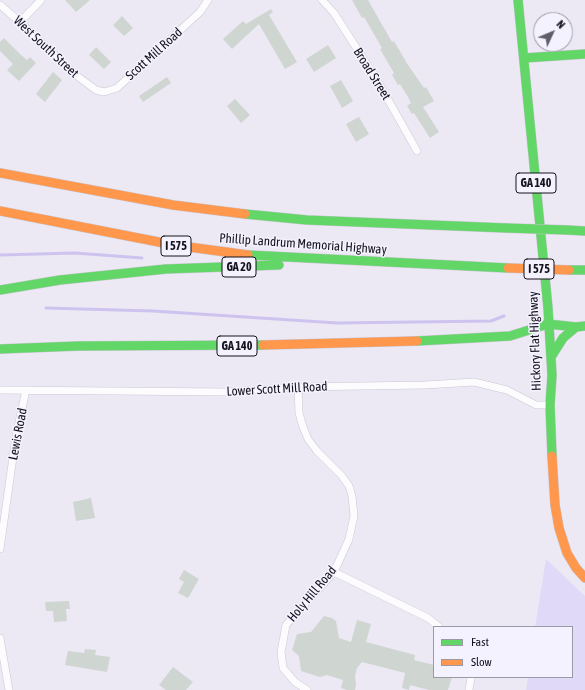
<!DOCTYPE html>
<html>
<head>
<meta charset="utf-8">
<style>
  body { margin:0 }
  #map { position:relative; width:585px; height:690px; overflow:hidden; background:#ece9f5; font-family:"Asap Condensed",sans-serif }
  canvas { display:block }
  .legend { position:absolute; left:433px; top:626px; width:140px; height:52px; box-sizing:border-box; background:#f5f2ff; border:1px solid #9b99a5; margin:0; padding:5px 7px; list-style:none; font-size:12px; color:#15131d }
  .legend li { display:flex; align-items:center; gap:8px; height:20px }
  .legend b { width:20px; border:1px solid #9b99a5 }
  .north { position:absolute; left:533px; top:12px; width:40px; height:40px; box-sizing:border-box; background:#f5f2ff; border:1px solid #9b99a5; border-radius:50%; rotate:46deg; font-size:11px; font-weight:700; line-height:16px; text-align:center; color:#15131d }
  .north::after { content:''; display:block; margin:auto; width:14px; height:18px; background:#605e69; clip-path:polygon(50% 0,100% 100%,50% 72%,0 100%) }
</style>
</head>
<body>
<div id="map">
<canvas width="585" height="690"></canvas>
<ul class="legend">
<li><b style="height:5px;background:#63d668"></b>Fast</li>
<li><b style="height:5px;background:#ff974d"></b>Slow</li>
</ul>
<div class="north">N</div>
</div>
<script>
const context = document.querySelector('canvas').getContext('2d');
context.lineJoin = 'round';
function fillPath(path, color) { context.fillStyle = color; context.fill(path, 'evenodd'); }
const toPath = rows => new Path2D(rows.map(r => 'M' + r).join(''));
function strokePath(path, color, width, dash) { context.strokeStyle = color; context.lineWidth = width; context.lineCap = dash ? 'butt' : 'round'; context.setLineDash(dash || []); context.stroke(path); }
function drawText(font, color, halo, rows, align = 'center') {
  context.font = font + ' "Asap Condensed",sans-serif'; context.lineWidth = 3; context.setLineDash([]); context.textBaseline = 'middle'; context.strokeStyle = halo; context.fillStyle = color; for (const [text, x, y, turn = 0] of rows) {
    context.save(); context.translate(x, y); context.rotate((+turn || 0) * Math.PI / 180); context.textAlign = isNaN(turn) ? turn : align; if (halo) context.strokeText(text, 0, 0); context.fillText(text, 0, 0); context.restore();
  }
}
const green = toPath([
  [546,559,585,596,585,690,526,690,528,677,572,677,572,627,535,627]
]);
const stream = toPath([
  [0,255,75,253,142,258],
  [46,308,153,311,337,323,491,321,504,316]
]);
const building = toPath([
  [65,0,90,0,76,12],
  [352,0,368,0,392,42,394,41,408,65,424,88,426,87,434,101,423,107,439,132,430,138,414,113,412,114,407,106,411,103,408,97,400,84,398,85,392,75,394,73,380,49,382,48,364,17,362,18],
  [271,9,273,12,269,15,297,62,285,69,259,24,232,49,223,39,243,21,246,24],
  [122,16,133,28,124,36,113,25],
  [4,38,21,55,27,60,30,57,36,63,19,81,7,70,13,64,0,51,0,42],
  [328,45,336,58,314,72,306,59],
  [96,47,111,62,104,69,89,55],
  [53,72,62,80,45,102,36,94],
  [167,77,171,83,143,102,139,96],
  [341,80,353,101,342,108,330,86],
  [235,99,250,115,241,123,227,106],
  [359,117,369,134,356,142,346,124],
  [91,498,95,518,76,521,73,502],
  [184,570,199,579,188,598,178,593,184,582,179,579],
  [69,601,70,609,66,609,67,621,54,622,53,611,46,611,45,602],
  [324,616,332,618,336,621,339,638,351,642,357,620,371,624,366,642,415,655,414,660,434,665,434,677,452,677,448,690,429,690,410,685,409,690,402,688,405,673,362,662,357,668,355,676,356,685,355,690,347,690,341,688,343,680,327,675,320,677,301,671,299,656,292,650,297,634,311,632],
  [85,649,96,650,95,655,110,657,107,672,65,665,68,651,84,653],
  [173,667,193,682,186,690,166,690,159,685]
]);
const street = toPath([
  [322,0,334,13,377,80,417,151],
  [0,5,20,22,73,73,96,90,104,92,117,88,200,12,208,0],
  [20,22,41,0],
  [298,387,299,413,303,427,308,439,317,451,342,476,349,486,352,496,354,516,349,539,334,572,286,625,281,652,283,668,295,682,307,690],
  [0,390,227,392,298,387,425,385,474,382,507,390,536,405,550,405],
  [0,549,16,436,26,390],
  [334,572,428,618,439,627],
  [0,638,9,690],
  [469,690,471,677]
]);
const fast = toPath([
  [518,0,548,308,552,375,550,405,552,456],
  [524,58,585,54],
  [245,214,307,220,506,228],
  [567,230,585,231],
  [248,255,508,268],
  [569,270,585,270],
  [0,290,60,280,166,269,279,265],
  [417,341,510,336,548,324,576,327,585,326],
  [0,349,78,346,263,345],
  [551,357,563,338,576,327]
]);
const slow = toPath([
  [0,173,173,205,245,214],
  [0,211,174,245,248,255],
  [263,345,417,341],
  [552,456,555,505,559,528,567,553,576,568,585,578]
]);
const fastBridge = toPath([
  [506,228,567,230]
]);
const slowBridge = toPath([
  [508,268,569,270]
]);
const shields = [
  [536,183,40],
  [176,246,30],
  [239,267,34],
  [539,269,30],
  [237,346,40]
];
const shieldNames = [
  ["GA 140",536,183],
  ["I 575",176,246],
  ["GA 20",239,267],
  ["I 575",539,269],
  ["GA 140",237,346]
];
const streetNames = [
  ["West South Street",46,47,43],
  ["Scott Mill Road",154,54,-42],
  ["Broad Street",372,74,58],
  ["Phillip Landrum Memorial Highway",303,244,4],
  ["Hickory Flat Highway",535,341,-92],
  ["Lower Scott Mill Road",277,389,-3],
  ["Lewis Road",18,434,-79],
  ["Holy Hill Road",312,594,-50]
];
fillPath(green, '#e0daf8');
strokePath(stream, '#cec3ef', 3);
fillPath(building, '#cfd5d0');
strokePath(street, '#cac7d2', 8);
strokePath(fast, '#cac7d2', 10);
strokePath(slow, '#cac7d2', 10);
strokePath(street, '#fcfcfe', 7);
strokePath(fast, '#63d668', 9);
strokePath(slow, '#ff974d', 9);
strokePath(fastBridge, '#cac7d2', 10, []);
strokePath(slowBridge, '#cac7d2', 10, []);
strokePath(fastBridge, '#63d668', 9);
strokePath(slowBridge, '#ff974d', 9);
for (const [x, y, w] of shields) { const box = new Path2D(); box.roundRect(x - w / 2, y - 10, w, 20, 3); context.fillStyle = '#f5f2ff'; context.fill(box); strokePath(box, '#15131d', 1); }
drawText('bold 12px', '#15131d', null, shieldNames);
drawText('13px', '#15131d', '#f5f2ff', streetNames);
</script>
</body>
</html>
